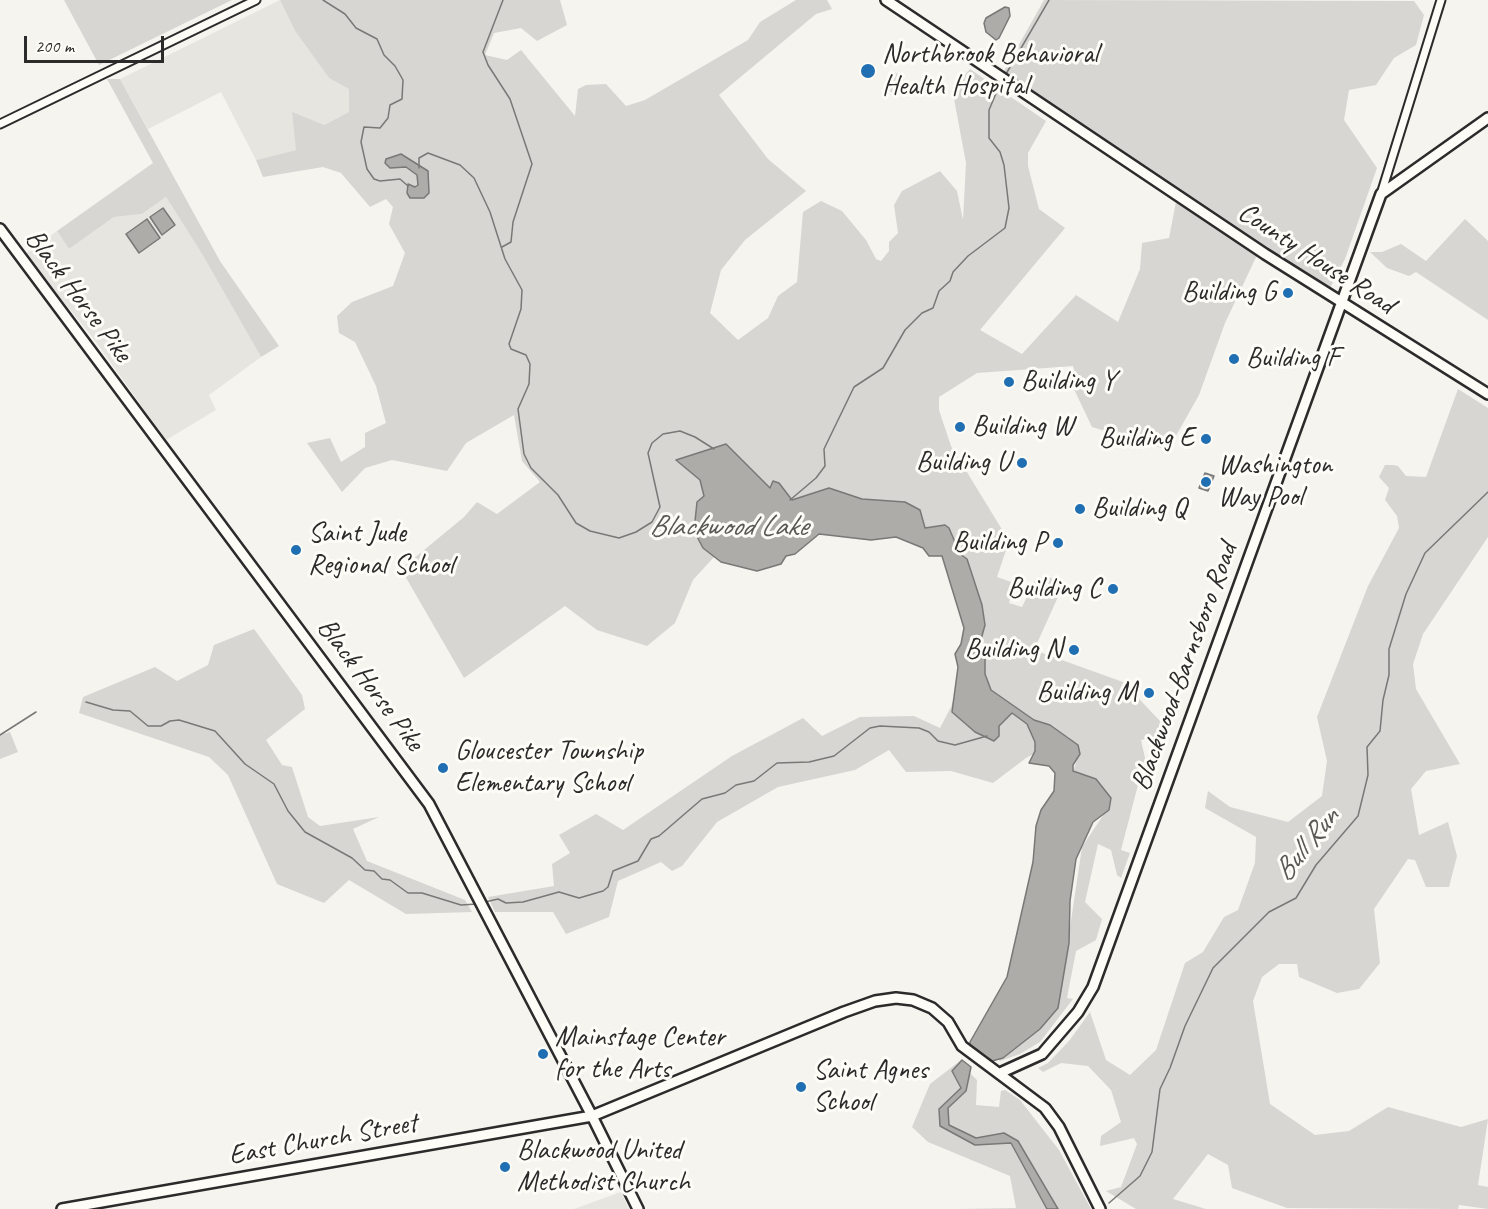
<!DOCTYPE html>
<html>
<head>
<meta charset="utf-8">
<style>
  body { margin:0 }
  #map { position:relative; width:1488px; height:1209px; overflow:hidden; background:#f5f4ef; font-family:Caveat,sans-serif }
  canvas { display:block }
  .scale { position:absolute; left:24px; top:36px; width:140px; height:27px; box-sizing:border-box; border:3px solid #2b2b2b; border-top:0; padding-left:8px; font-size:18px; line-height:21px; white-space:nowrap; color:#2b2b2b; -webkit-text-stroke:4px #fdfcf7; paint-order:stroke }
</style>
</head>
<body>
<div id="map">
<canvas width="1488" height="1209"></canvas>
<div class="scale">200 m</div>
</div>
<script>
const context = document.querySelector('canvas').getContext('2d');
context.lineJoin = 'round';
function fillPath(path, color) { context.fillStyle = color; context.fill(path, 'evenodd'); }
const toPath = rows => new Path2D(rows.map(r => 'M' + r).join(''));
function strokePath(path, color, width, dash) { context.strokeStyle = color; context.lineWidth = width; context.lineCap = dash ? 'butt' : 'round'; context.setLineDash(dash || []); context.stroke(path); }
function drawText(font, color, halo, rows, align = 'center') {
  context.font = font + ' Caveat,sans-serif'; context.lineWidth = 6; context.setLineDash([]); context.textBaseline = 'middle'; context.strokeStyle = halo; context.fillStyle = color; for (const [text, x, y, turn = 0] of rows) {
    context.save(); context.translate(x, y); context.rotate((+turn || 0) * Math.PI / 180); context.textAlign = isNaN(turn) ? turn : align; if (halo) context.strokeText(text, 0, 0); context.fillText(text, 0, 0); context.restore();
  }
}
const built = toPath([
  [280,0,295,31,329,78,350,89,349,112,324,125,296,150,256,160,221,92,148,129,120,79],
  [166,197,202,254,261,357,209,395,216,410,166,440,93,338,25,254,57,231,69,249,114,217,142,214],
  [621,1192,629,1209,574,1209]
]);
const green = toPath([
  [64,0,232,0,99,65],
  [280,0,560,0,567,25,537,41,521,28,494,33,485,55,507,60,521,50,575,116,578,89,586,85,606,84,626,106,645,100,748,40,760,22,796,0,827,0,832,9,816,14,719,95,768,159,806,191,745,240,721,270,710,313,738,340,768,318,778,296,797,282,803,212,821,201,842,211,866,240,876,259,881,261,889,251,889,242,898,233,894,205,902,191,940,171,957,191,963,220,966,163,952,88,970,69,1046,121,1028,153,1028,166,1039,209,1065,228,980,330,1022,354,1076,295,1118,322,1140,269,1142,243,1169,238,1176,202,1257,255,1225,323,1199,395,1168,450,1092,427,1071,383,1077,381,1073,366,977,373,939,397,939,410,951,446,1009,541,997,577,1014,583,1009,603,1022,607,1036,578,1050,577,1062,588,1034,650,1123,682,1160,721,1157,737,1141,740,1145,758,1121,850,1130,853,1121,878,1117,875,1111,850,1098,844,1085,902,1102,919,1096,940,1076,951,1067,998,1073,999,1040,1042,1020,1054,1000,1061,997,1058,1058,1008,1082,847,1110,805,1091,780,1073,772,1080,750,1067,736,1026,758,993,783,951,771,906,772,889,750,855,770,778,787,717,822,682,866,672,871,661,862,618,881,609,917,566,934,553,912,495,912,488,897,554,886,552,864,570,853,559,835,596,814,623,830,732,756,803,718,822,736,860,717,914,716,940,728,951,707,982,605,905,502,862,499,829,488,792,500,770,488,700,479,704,496,694,534,714,557,693,580,675,623,647,646,597,630,565,606,464,678,401,569,464,517,477,502,497,514,540,482,522,461,514,415,466,443,447,471,392,460,365,468,342,492,307,443,330,438,341,462,365,447,365,433,386,423,376,386,355,342,339,333,337,316,352,302,393,286,405,253,389,224,393,207,386,199,370,207,341,173,323,167,263,177,256,160,296,150,292,112,324,125,349,112,349,89,329,78,295,31],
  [1044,0,1414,1,1424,15,1416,45,1394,58,1376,85,1349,90,1344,120,1377,168,1345,259,1330,288,1161,180,1003,73],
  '885 83a10 10 0 1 1 20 0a10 10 0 1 1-20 0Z',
  [107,79,120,79,220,261,279,346,261,357,202,254,166,197,142,214,114,217,69,249,57,231,153,163],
  [1465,219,1488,241,1488,320,1416,272,1409,276,1387,268,1370,252,1382,252,1401,244,1426,261],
  [1458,389,1488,408,1488,537,1423,634,1413,664,1416,689,1460,764,1426,771,1411,789,1419,835,1448,822,1457,856,1449,887,1426,887,1415,860,1408,859,1374,909,1380,963,1359,989,1337,993,1299,977,1297,964,1279,964,1262,977,1253,1001,1270,1104,1315,1135,1349,1131,1388,1107,1461,1127,1488,1119,1478,1185,1488,1187,1488,1209,1459,1205,1458,1209,1287,1208,1232,1188,1228,1165,1208,1154,1173,1199,1206,1209,1136,1209,1106,1191,1121,1187,1137,1144,1134,1138,1100,1146,1101,1136,1121,1122,1111,1090,1088,1066,1061,1063,1043,1072,1038,1068,1048,1063,1069,1041,1090,1012,1106,1060,1130,1075,1156,1050,1185,963,1203,952,1224,917,1238,910,1255,863,1256,837,1205,808,1208,791,1230,807,1288,822,1322,796,1327,761,1317,717,1368,586,1399,528,1397,516,1385,500,1389,488,1379,477,1385,465,1393,465,1398,466,1406,476,1426,477],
  [254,629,302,695,305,709,266,740,282,765,292,767,308,817,320,826,379,817,353,829,367,861,465,900,472,912,406,914,349,880,324,903,277,884,228,775,209,757,79,713,83,697,155,667,177,681,208,665,214,645],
  [10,732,18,752,0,759,0,735],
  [961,1060,952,1071,961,1088,940,1108,940,1126,975,1145,1011,1143,1047,1209,960,1209,1016,1208,1010,1176,928,1142,912,1127,930,1084],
  [968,1071,977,1080,976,1105,999,1107,1001,1091,1005,1090,1020,1100,1059,1150,1091,1209,1058,1209,1018,1141,1004,1133,976,1138,949,1125,948,1108,966,1091]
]);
const water = toPath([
  [1005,7,1009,8,1010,16,999,38,996,40,986,32,984,23,986,18,1005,7],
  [401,154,428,171,429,193,424,198,410,198,407,193,408,184,415,187,418,185,417,175,406,167,390,168,385,163,386,159,401,154],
  [163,208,175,225,162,235,150,217,163,208],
  [147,219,160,238,139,253,126,234,147,219],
  [726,444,770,488,773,481,779,483,792,500,829,488,862,499,905,502,920,510,925,528,945,525,949,528,960,554,967,559,982,605,985,625,980,643,985,652,985,674,991,690,1034,720,1050,725,1078,745,1080,754,1073,765,1073,771,1096,779,1111,798,1109,810,1093,822,1076,859,1070,901,1069,943,1058,1008,1040,1029,1003,1058,992,1061,970,1046,970,1042,1007,977,1033,862,1036,826,1041,810,1054,791,1055,773,1049,766,1029,763,1035,751,1035,742,1027,724,1012,713,999,726,999,736,994,741,975,732,952,712,958,667,955,654,961,644,964,628,942,556,929,556,923,548,896,537,871,540,819,534,795,554,786,556,781,564,757,571,721,562,703,548,694,531,697,502,704,496,700,480,676,460,726,444],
  [1205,473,1214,476,1208,491,1199,488,1205,473],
  [962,1060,971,1067,966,1091,948,1108,949,1125,976,1138,1004,1133,1018,1141,1058,1209,1047,1209,1011,1143,975,1145,940,1126,939,1109,961,1088,952,1071,962,1060]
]);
const stream = toPath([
  [323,0,345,14,356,28,377,39,384,55,395,66,403,80,402,99,390,105,388,118,380,128,364,127,361,142,367,169,374,179,380,181,400,179,408,186],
  [1006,74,1049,0],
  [419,168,419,158,428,153,460,165,474,178,490,212,505,259,522,290,521,309,509,344,511,349,526,355,530,364,529,384,518,409,524,454,531,468,558,495,576,523,590,531,619,538,636,532,652,522,660,507,648,453,652,443,663,434,680,431,695,437,714,449],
  [502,247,511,242,513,222,532,164,510,99,488,65,483,52,503,0],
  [790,500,816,478,825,466,824,449,854,387,883,368,905,330,922,313,933,308,939,291,950,281,953,272,968,256,1005,228,1009,208,1004,165,1000,152,989,138,989,110,1000,84],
  [86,702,113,710,130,711,148,726,161,726,170,721,179,720,215,731,245,764,274,784,288,811,305,832,352,858,365,870,374,871,382,879,390,880,408,893,422,893,461,905,477,904],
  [0,735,36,712],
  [485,902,498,899,506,903,523,902,559,892,579,898,603,891,608,887,613,871,638,861,651,839,659,836,702,799,725,793,736,785,754,781,777,763,809,762,834,756,870,728,880,726,919,728,929,732,938,741,955,745,987,736],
  [1109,1203,1140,1176,1152,1152,1160,1089,1170,1068,1185,1026,1213,968,1269,912,1296,898,1316,865,1358,816,1368,775,1367,747,1380,731,1383,700,1389,675,1389,649,1406,594,1425,553,1488,492]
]);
const minor = toPath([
  [0,124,256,0],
  [1381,194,1441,0]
]);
const major = toPath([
  [886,0,1265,254,1488,394],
  [0,229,429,804,592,1116,638,1209],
  [1000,1073,1042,1054,1078,1012,1093,987,1381,194,1488,118],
  [62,1209,592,1116,844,1012,875,1001,896,998,913,1000,932,1008,948,1022,962,1046,1045,1108,1059,1127,1100,1209]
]);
const markers = [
  [868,71,8,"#1f6fb2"],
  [1288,293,6,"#1f6fb2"],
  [1234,359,6,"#1f6fb2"],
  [1009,382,6,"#1f6fb2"],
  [960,427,6,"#1f6fb2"],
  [1206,439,6,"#1f6fb2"],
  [1022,463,6,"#1f6fb2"],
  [1206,482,6,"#1f6fb2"],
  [1080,509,6,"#1f6fb2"],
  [1058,543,6,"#1f6fb2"],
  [296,550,6,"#1f6fb2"],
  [1113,589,6,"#1f6fb2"],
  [1074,650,6,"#1f6fb2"],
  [1149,693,6,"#1f6fb2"],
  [443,768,6,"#1f6fb2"],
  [543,1054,6,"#1f6fb2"],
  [801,1087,6,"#1f6fb2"],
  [505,1167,6,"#1f6fb2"]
];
const poiNames = [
  ["Northbrook Behavioral",882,55],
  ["Health Hospital",882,87],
  ["Building G",1276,293,"right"],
  ["Building F",1246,359],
  ["Building Y",1021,382],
  ["Building W",972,427],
  ["Building E",1194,439,"right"],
  ["Building U",1010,463,"right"],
  ["Washington",1218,466],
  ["Way Pool",1218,498],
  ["Building Q",1092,509],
  ["Saint Jude",308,534],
  ["Regional School",308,566],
  ["Building P",1046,543,"right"],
  ["Building C",1101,589,"right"],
  ["Building N",1062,650,"right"],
  ["Building M",1137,693,"right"],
  ["Gloucester Township",455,752],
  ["Elementary School",455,784],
  ["Mainstage Center",555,1038],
  ["for the Arts",555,1070],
  ["Saint Agnes",813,1071],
  ["School",813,1103],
  ["Blackwood United",517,1151],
  ["Methodist Church",517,1183]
];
const streetNames = [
  ["County House Road",1316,259,33],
  ["Black Horse Pike",78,296,53],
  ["Blackwood-Barnsboro Road",1185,667,-70],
  ["Black Horse Pike",370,685,53],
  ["East Church Street",323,1140,-10]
];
const waterNames = [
  ["Blackwood Lake",728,527],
  ["Bull Run",1307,845,-51]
];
fillPath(built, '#e6e5e0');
fillPath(green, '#d7d6d2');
fillPath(water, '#adaca9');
strokePath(water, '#797877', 1.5);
strokePath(stream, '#797877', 1.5);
strokePath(minor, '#2b2b2b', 11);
strokePath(major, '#2b2b2b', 14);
strokePath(minor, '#fdfcf7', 7);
strokePath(major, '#fdfcf7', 9);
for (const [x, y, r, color] of markers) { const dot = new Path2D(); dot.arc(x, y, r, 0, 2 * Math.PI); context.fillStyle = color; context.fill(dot); strokePath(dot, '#fdfcf7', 2); }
drawText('28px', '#2b2b2b', '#fdfcf7', poiNames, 'left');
drawText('28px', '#2b2b2b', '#fdfcf7', streetNames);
drawText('italic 30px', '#585857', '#fdfcf7', waterNames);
</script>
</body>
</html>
